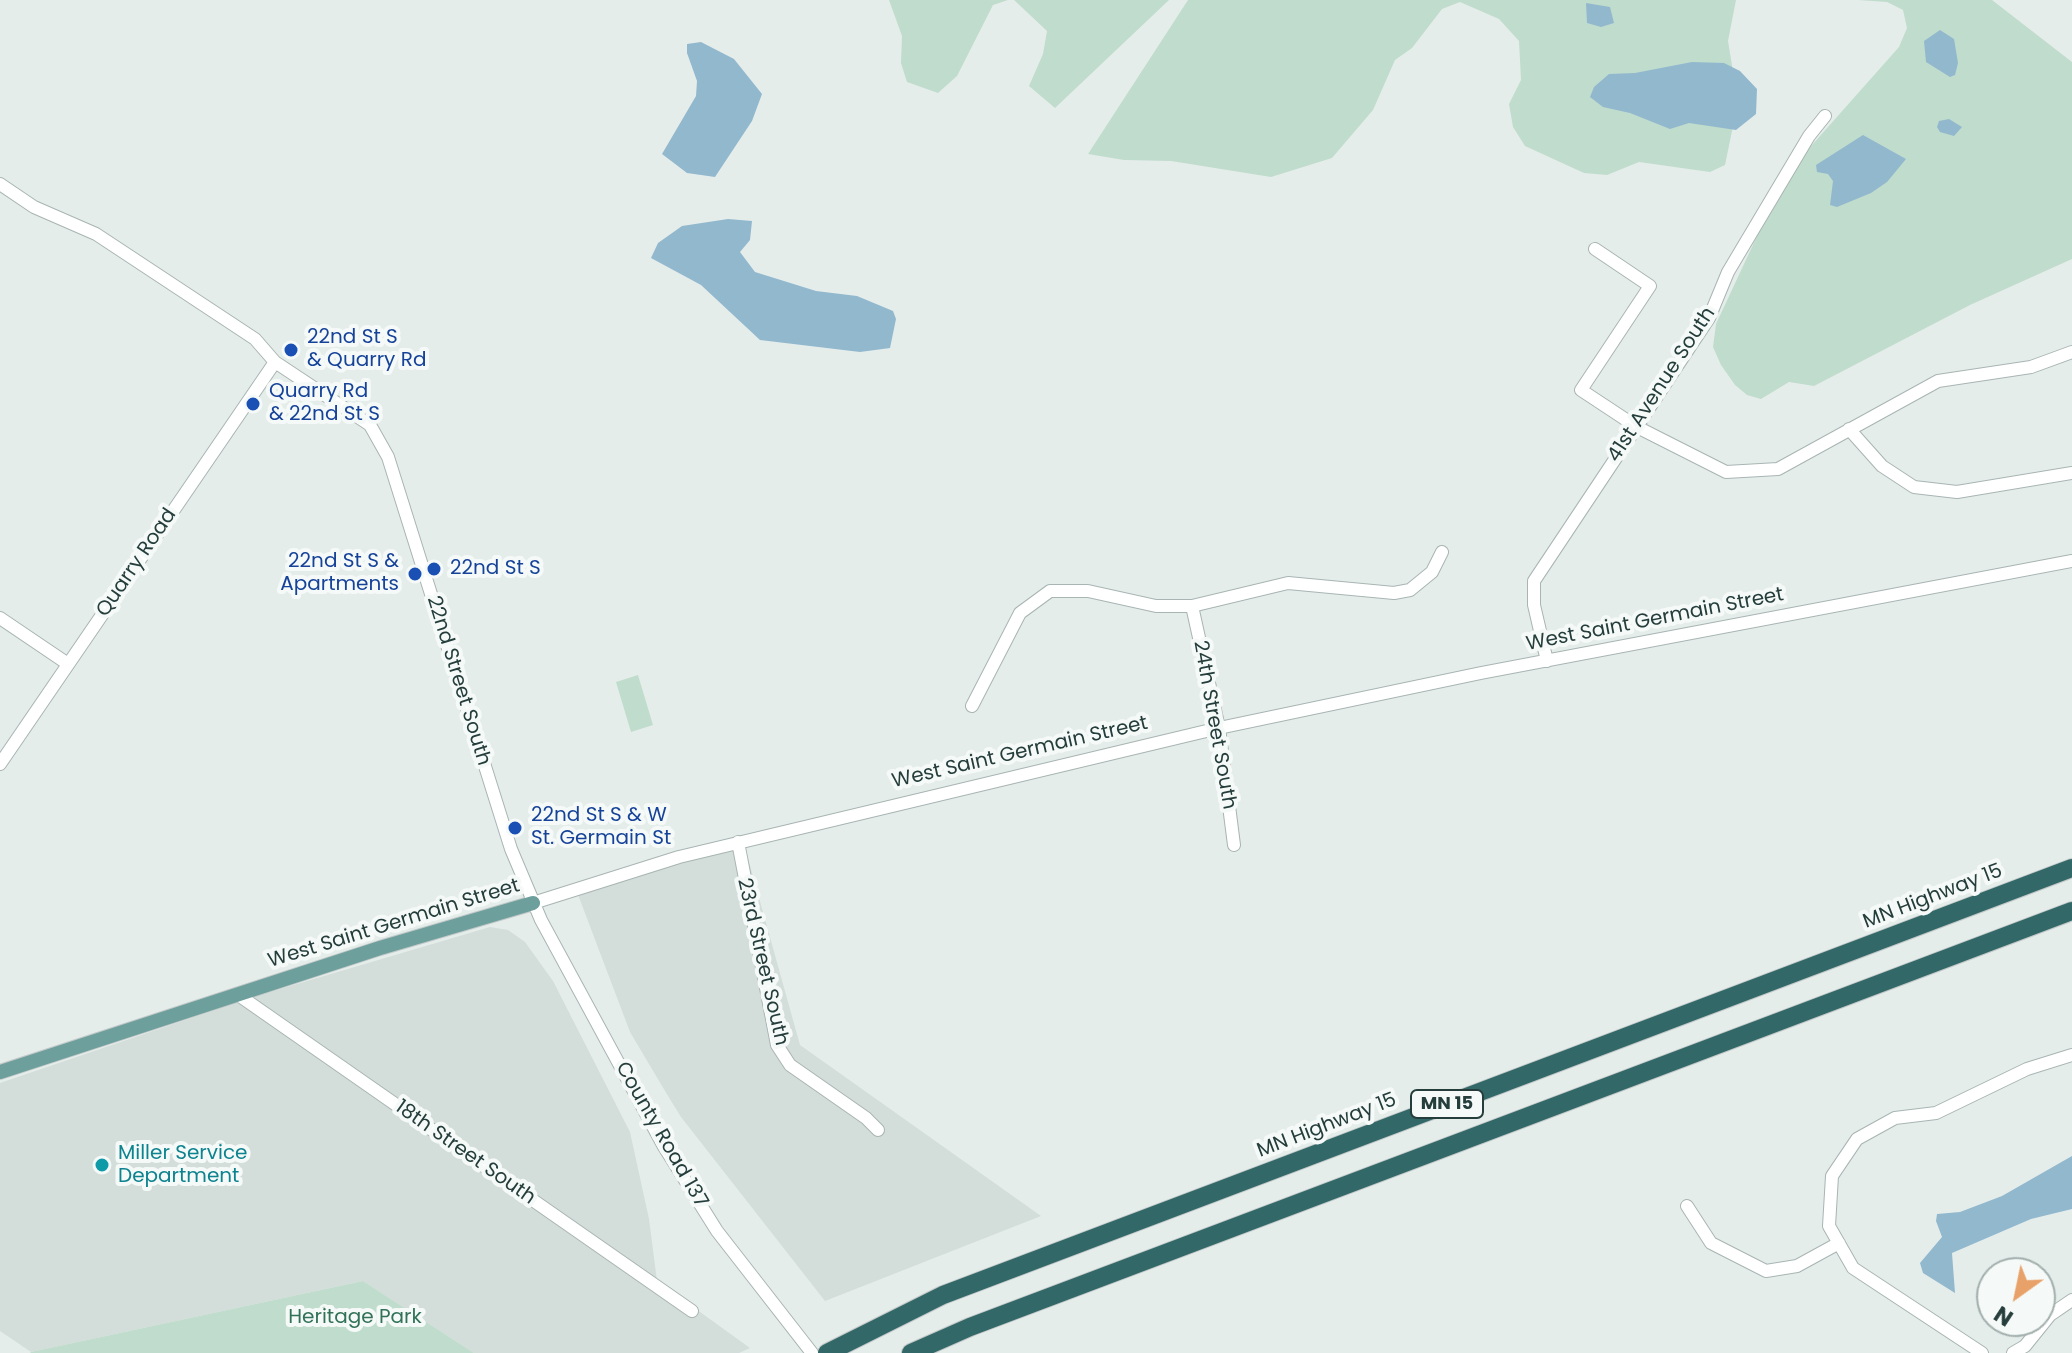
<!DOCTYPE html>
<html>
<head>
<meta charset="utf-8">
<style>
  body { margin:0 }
  #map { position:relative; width:2072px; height:1353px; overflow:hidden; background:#e5edeb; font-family:Poppins,sans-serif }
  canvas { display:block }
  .north { position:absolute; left:1976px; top:1257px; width:80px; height:80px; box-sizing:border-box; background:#f5faf8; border:2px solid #a2afad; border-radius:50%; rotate:213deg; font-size:22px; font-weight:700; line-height:32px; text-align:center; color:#253e3c }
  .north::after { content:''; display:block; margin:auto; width:28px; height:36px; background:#e8a168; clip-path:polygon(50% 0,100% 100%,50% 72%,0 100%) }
</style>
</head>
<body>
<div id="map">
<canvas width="2072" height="1353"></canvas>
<div class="north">N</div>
</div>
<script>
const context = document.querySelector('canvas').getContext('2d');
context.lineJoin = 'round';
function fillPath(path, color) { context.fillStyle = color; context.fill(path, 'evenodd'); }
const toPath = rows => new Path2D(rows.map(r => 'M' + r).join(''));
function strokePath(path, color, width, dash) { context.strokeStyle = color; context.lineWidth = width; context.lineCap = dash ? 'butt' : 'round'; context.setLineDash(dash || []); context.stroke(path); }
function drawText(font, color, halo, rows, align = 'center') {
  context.font = font + ' Poppins,sans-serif'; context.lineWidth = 8; context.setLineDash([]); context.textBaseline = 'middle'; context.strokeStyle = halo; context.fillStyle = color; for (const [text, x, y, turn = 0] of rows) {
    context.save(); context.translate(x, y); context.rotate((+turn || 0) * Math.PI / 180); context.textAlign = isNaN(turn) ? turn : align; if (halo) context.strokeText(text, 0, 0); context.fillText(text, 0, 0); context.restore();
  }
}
const built = toPath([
  [744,844,800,1045,1041,1216,825,1301,681,1117,665,1091,630,1032,577,892],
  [490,927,508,930,525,942,553,981,630,1132,649,1219,657,1281,750,1348,739,1353,474,1353,363,1281,31,1352,0,1331,0,1083,253,997]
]);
const green = toPath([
  [889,0,1008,0,993,5,957,76,938,93,907,82,901,63,902,36],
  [1014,0,1169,0,1055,108,1029,86,1043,54,1047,31],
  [1188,0,1736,0,1728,41,1738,102,1725,165,1710,172,1639,162,1607,175,1584,173,1525,146,1513,127,1509,104,1521,80,1519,41,1499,19,1460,2,1442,9,1412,48,1395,60,1373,110,1332,158,1271,177,1171,161,1124,160,1088,154],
  [1858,0,1992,0,2072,62,2072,259,1970,305,1814,386,1789,382,1761,399,1747,395,1735,385,1721,365,1713,347,1716,324,1758,234,1804,154,1899,47,1907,28,1903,10,1887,2],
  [638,675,653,725,631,732,616,682],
  [363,1281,474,1353,30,1353,31,1352]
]);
const water = toPath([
  [1586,3,1610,7,1614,23,1601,27,1587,23],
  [1940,30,1954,39,1958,63,1955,75,1950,77,1926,62,1924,41],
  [701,42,734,59,762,94,752,121,715,177,687,173,662,154,696,96,697,81,687,53,687,44],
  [1692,62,1724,63,1740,71,1757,89,1756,114,1736,130,1689,123,1670,129,1630,113,1603,107,1590,97,1594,87,1609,74,1635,73],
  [1949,119,1962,127,1954,136,1940,132,1937,127,1939,121],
  [1863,135,1906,159,1887,182,1871,193,1837,207,1830,205,1833,181,1828,174,1817,172,1816,165],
  [728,219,752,221,750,240,740,252,755,272,816,291,857,296,893,311,896,319,890,348,860,352,760,340,701,285,651,258,658,243,682,226],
  [2072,1156,2072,1209,2031,1219,1952,1253,1955,1293,1923,1273,1920,1263,1942,1237,1936,1221,1937,1214,1960,1212,2002,1196]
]);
const minor = toPath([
  [0,184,34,207,96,234,255,339,275,362,370,425,388,457,511,849,541,920,663,1145,717,1231,812,1353],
  [1595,249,1650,286,1581,390,1637,427,1726,472,1778,469,1938,381,2031,367,2072,352],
  [1849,429,1882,466,1914,487,1957,492,2072,473],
  [1192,606,1219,728,1234,845],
  [0,618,68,664],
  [1547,661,1534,605,1534,581,1709,318,1728,272,1809,136,1825,116],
  [972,706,1020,613,1050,591,1088,591,1156,606,1192,606,1288,583,1394,593,1410,590,1432,572,1442,552],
  [0,764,275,362],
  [738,842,777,1045,790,1065,866,1118,878,1130],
  [533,903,679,857,1219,728,1481,673,2072,561],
  [237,994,692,1311],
  [1687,1206,1711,1243,1766,1271,1797,1266,1839,1243],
  [1982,1353,1853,1268,1829,1226,1832,1176,1857,1139,1895,1118,1936,1113,2027,1069,2072,1055],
  [2013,1353,2025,1346,2050,1315,2072,1300]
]);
const major = toPath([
  [0,1072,380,948,533,903]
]);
const highway = toPath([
  [827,1353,943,1295,2072,868],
  [911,1353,970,1327,2072,911]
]);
const markers = [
  [291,350,8,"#1a4fb4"],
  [253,404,8,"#1a4fb4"],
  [434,569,8,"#1a4fb4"],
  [415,574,8,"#1a4fb4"],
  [515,828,8,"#1a4fb4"],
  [102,1165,8,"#0f9aa8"]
];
const shields = [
  [1447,1104,72]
];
const shieldNames = [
  ["MN 15",1447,1104]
];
const transitNames = [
  ["22nd St S",307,338],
  ["& Quarry Rd",307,361],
  ["Quarry Rd",269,392],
  ["& 22nd St S",269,415],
  ["22nd St S &",399,562,"right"],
  ["Apartments",399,585,"right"],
  ["22nd St S",450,569],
  ["22nd St S & W",531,816],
  ["St. Germain St",531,839]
];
const streetNames = [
  ["41st Avenue South",1662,385,-57],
  ["Quarry Road",137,563,-56],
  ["West Saint Germain Street",1655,620,-11],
  ["22nd Street South",458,681,73],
  ["24th Street South",1214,725,80],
  ["West Saint Germain Street",1020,753,-13],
  ["MN Highway 15",1933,897,-21],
  ["West Saint Germain Street",394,924,-17],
  ["23rd Street South",762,962,77],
  ["MN Highway 15",1327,1126,-21],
  ["County Road 137",661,1135,60],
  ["18th Street South",465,1153,35]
];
const cultureNames = [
  ["Miller Service",118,1154],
  ["Department",118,1177]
];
const parkNames = [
  ["Heritage Park",355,1318]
];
fillPath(built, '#d3ddda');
fillPath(green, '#c0dccd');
fillPath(water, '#92b8ce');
strokePath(minor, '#a8b5b3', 14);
strokePath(major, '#c2c9c8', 16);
strokePath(highway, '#c2c9c8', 20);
strokePath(minor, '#fff', 12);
strokePath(major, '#6d9f9c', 14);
strokePath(highway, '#336868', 18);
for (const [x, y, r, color] of markers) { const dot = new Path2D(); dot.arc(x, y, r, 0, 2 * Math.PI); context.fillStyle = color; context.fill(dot); strokePath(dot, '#f5faf8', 3); }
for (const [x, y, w] of shields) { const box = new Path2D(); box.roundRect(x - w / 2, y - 14, w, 28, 6); context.fillStyle = '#f5faf8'; context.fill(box); strokePath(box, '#253e3c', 2); }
drawText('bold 18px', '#253e3c', null, shieldNames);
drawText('20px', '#164399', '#f5faf8', transitNames, 'left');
drawText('20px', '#253e3c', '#f5faf8', streetNames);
drawText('20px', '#0d838f', '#f5faf8', cultureNames, 'left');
drawText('20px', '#327258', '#f5faf8', parkNames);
</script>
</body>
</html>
